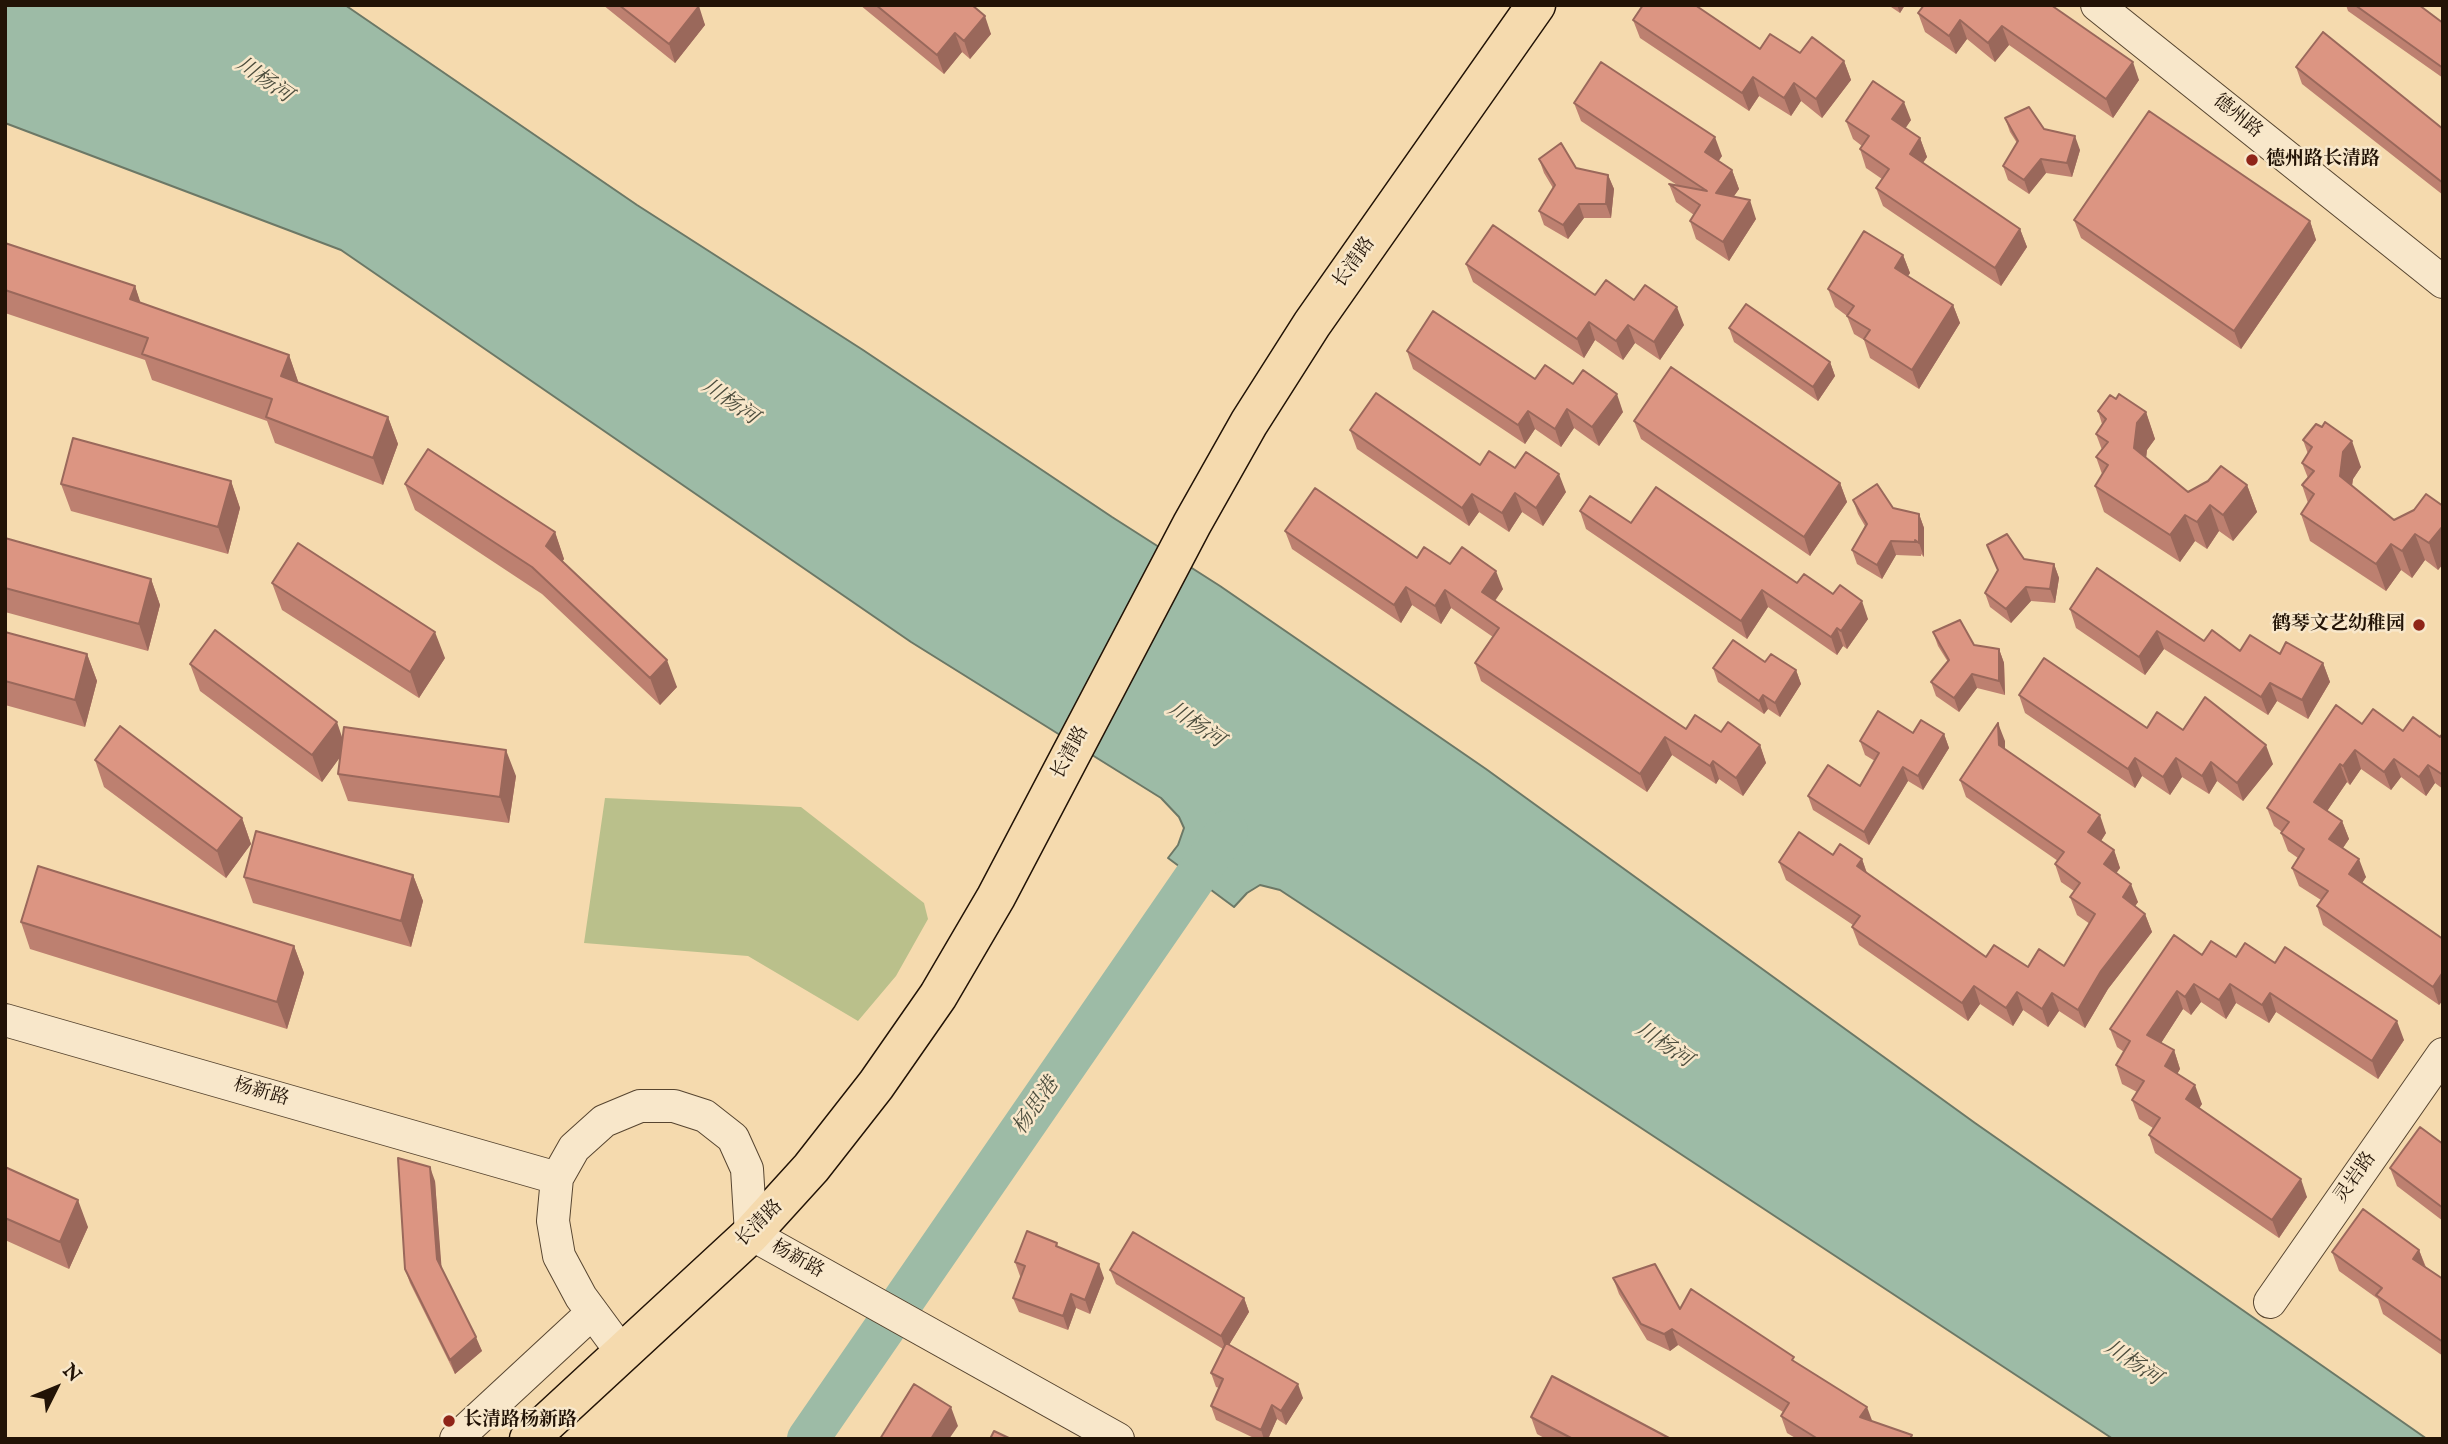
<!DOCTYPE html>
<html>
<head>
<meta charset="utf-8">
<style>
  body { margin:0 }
  #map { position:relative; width:2448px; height:1444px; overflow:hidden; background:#f5daae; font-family:"IM FELL English",serif }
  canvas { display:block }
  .frame { position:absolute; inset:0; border:7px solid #221306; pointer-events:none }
  .north { position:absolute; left:21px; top:1353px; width:70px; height:70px; -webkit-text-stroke:5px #f8e7ca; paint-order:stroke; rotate:47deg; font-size:19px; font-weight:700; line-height:28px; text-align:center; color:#221306 }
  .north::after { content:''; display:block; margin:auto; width:24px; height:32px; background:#221306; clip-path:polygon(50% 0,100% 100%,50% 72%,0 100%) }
</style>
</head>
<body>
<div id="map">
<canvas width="2448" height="1444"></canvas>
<div class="frame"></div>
<div class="north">N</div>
</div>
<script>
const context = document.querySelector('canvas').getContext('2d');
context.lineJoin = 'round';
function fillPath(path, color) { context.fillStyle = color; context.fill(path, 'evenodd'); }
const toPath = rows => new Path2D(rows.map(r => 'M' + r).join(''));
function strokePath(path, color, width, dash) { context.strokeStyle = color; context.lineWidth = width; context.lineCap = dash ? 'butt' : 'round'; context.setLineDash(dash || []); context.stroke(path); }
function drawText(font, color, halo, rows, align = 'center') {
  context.font = font + ' "IM FELL English","Noto Serif SC",serif'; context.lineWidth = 5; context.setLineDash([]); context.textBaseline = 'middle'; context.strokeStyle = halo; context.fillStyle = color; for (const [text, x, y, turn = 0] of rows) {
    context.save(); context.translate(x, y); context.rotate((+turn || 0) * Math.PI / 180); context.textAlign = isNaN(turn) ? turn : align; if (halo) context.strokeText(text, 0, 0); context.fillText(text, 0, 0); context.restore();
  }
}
const green = toPath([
  [605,798,801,807,924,903,928,919,896,976,858,1021,748,956,584,943]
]);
const water = toPath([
  [5,5,345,5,637,205,863,350,1112,517,1220,586,1486,769,1975,1123,2427,1439,2113,1439,1280,890,1260,885,1247,893,1234,907,1168,858,1178,845,1184,828,1179,817,1161,798,911,642,341,250,5,123,5,5]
]);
const river = toPath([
  [808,1439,1227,831]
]);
const minor = toPath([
  [2097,5,2443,282],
  [5,1020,557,1178],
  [2270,1302,2443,1054],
  [623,1354,581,1297,559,1256,553,1221,557,1178,574,1148,604,1121,640,1106,674,1106,705,1116,733,1138,747,1169,751,1234,1118,1439],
  [456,1439,592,1313]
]);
const major = toPath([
  [529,1439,751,1234,811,1168,876,1085,938,996,996,897,1192,524,1249,423,1312,324,1536,5]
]);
const wall = toPath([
  [603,5,697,5,705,25,675,63],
  [860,5,972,5,991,34,970,59,962,52,944,74],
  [1888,5,1905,5,1900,13],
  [2051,5,2139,80,2113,118,2009,45,1995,62,1967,39,1956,54,1925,32,1918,13],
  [2346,5,2419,5,2443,23,2443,78,2348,11],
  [1633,20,1760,49,1800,53,1844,61,1851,80,1822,118,1801,101,1791,116,1759,96,1749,111,1640,38],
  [2296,67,2443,129,2443,195,2302,84],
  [1574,103,1722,156,1718,161,1732,170,1739,189,1733,197,1756,219,1729,261,1696,239,1690,221,1694,215,1676,202,1669,184,1677,185,1581,121],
  [2005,118,2044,129,2080,150,2072,177,2046,173,2029,194,2008,180,2003,166,2017,143,2010,132],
  [1911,120,1905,128,1920,138,1927,157,1923,163,2020,229,2027,247,2001,286,1883,206,1876,188,1882,179,1866,168,1860,149,1862,146,1853,139,1846,121],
  [1539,159,1576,168,1608,175,1614,189,1611,218,1584,218,1568,239,1544,225,1539,211,1553,188,1544,173],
  [2074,220,2310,221,2316,240,2241,349,2081,238],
  [5,243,135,286,140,303,289,355,298,382,388,417,398,444,383,485,275,443,267,421,152,380,145,360,5,313],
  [1903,255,1910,273,1908,276,1953,305,1960,323,1919,389,1870,358,1864,340,1854,334,1847,316,1835,307,1828,289],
  [1466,264,1595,295,1634,300,1684,325,1660,360,1635,343,1623,360,1595,340,1584,358,1473,282],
  [1729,328,1830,362,1835,376,1818,401,1734,342],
  [1407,351,1535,379,1573,384,1623,412,1599,446,1574,428,1561,447,1535,429,1525,444,1413,369],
  [2116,399,2146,412,2155,439,2147,450,2146,458,2188,492,2247,485,2257,512,2233,541,2219,531,2207,549,2195,541,2180,562,2104,512,2095,486,2102,474,2096,457,2102,450,2096,434,2102,424,2098,411],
  [1634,421,1840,483,1847,502,1810,556,1641,439],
  [1350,430,1480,465,1515,468,1566,492,1543,526,1522,512,1509,532,1479,512,1469,526,1357,449],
  [2303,440,2361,467,2353,479,2352,486,2394,520,2443,506,2443,564,2438,570,2425,560,2412,578,2401,570,2386,591,2310,541,2301,514,2308,503,2302,485,2308,478,2302,463,2308,454],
  [231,481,240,508,228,554,71,511,61,484],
  [405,484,555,532,564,559,562,562,677,687,660,705,542,594,415,510],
  [1853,500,1919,514,1924,528,1924,557,1921,554,1921,556,1896,555,1882,579,1857,564,1852,550,1865,526,1858,514],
  [1580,511,1631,523,1797,583,1868,619,1847,649,1843,646,1837,655,1768,607,1747,639,1586,529],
  [1285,531,1450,564,1503,589,1495,601,1686,729,1721,732,1760,745,1766,763,1743,796,1719,779,1716,784,1672,755,1647,792,1481,681,1475,663,1493,637,1451,608,1441,624,1412,605,1401,623,1292,549],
  [5,538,151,579,160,605,148,651,5,612],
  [1987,545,2024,559,2054,564,2059,578,2055,603,2031,601,2011,623,1990,607,1985,593,1998,571],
  [272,583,445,658,419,698,282,610],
  [2070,609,2240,651,2280,654,2323,663,2330,682,2308,719,2277,701,2268,715,2164,649,2145,675,2076,628],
  [5,632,87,654,97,681,85,727,5,705],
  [1933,632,1974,645,1999,649,2004,663,2005,695,1977,688,1959,712,1936,696,1931,682,1948,662,1938,646],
  [1765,662,1796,670,1801,684,1780,717,1768,709,1764,714,1718,682,1713,668],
  [190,664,343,739,516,776,509,823,348,801,338,774,340,757,322,782,200,691],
  [2019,695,2147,728,2183,730,2273,764,2243,801,2217,781,2209,794,2182,777,2170,795,2142,776,2135,788,2025,713],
  [2362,724,2440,737,2443,733,2443,789,2435,783,2426,796,2401,777,2391,790,2361,769,2350,785,2347,782,2327,811,2342,821,2349,839,2343,848,2366,877,2362,883,2443,939,2443,1000,2439,1005,2323,925,2317,906,2321,900,2299,886,2292,868,2298,858,2288,851,2281,833,2282,832,2274,826,2267,808],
  [1913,733,1944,734,1949,748,1923,790,1908,781,1869,845,1813,810,1808,796,1860,786,1875,761,1865,755,1860,741],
  [2005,741,2005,750,2106,833,2101,841,2114,850,2120,868,2116,873,2138,902,2135,906,2145,914,2152,932,2108,989,2085,1028,2059,1011,2048,1027,2023,1010,2013,1026,1980,1004,1968,1021,1859,945,1852,927,1853,925,1786,880,1779,862,1833,855,1862,859,1867,873,1986,957,2028,967,2064,966,2090,924,2077,915,2070,897,2074,891,2061,882,2055,864,2058,861,1966,797,1960,780],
  [95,760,242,818,251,844,226,878,104,787],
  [413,875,423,901,411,947,253,903,244,877],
  [21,922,294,946,304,973,287,1029,30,949],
  [2202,955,2236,957,2275,963,2404,1040,2378,1079,2276,1012,2269,1023,2236,1003,2226,1019,2201,1002,2191,1015,2183,1009,2161,1043,2174,1050,2180,1069,2177,1074,2202,1104,2199,1108,2307,1197,2279,1238,2155,1153,2149,1135,2153,1128,2139,1119,2132,1100,2137,1092,2122,1084,2116,1065,2124,1052,2117,1047,2110,1029],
  [2443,1144,2443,1221,2397,1186,2390,1168],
  [5,1167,88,1227,69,1269,5,1240],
  [435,1181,441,1268,482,1351,455,1374,410,1283,405,1269],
  [1057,1243,1058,1247,1104,1278,1090,1314,1076,1308,1068,1330,1019,1312,1013,1298,1021,1277,1020,1276,1015,1262],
  [2419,1250,2426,1267,2443,1279,2443,1356,2383,1314,2378,1299,2339,1271,2332,1252],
  [1110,1270,1244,1298,1249,1312,1229,1345,1303,1398,1286,1425,1277,1419,1268,1439,1256,1439,1216,1420,1211,1406,1219,1388,1216,1387,1211,1373,1223,1349,1116,1284],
  [1613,1278,1796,1363,1872,1421,1913,1439,1797,1439,1787,1433,1781,1416,1783,1412,1678,1345,1670,1351,1647,1340,1619,1294],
  [1531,1417,1671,1439,1546,1439,1537,1434]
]);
const shadedWall = toPath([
  [1897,5,1905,5,1900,13],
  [699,6,705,25,675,63,669,44],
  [985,16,991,34,970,59,964,41],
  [1960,20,1967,39,1956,54,1949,36],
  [2002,26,2009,45,1995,62,1988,43],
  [955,33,962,52,944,74,937,55],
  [1844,61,1851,80,1822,118,1816,99],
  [2133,62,2139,80,2113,118,2106,99],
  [1753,77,1759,96,1749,111,1742,93],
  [1794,83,1801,101,1791,116,1784,98],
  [1904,102,1911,120,1899,138,1892,119],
  [2075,136,2080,150,2072,177,2067,163],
  [1715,137,1722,156,1712,171,1705,152],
  [1920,138,1927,157,1916,172,1910,154],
  [2041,159,2046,173,2029,194,2024,180],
  [1732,170,1739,189,1723,212,1716,193],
  [1608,175,1614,189,1611,218,1606,204],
  [1750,200,1756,219,1729,261,1723,242],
  [1579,204,1584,218,1568,239,1563,225],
  [2310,221,2316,240,2241,349,2234,331],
  [2020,229,2027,247,2001,286,1995,268],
  [1903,255,1910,273,1901,286,1895,268],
  [135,286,144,313,130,299],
  [1953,305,1960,323,1919,389,1912,370],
  [1677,307,1684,325,1660,360,1654,342],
  [1589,322,1595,340,1584,358,1577,339],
  [1628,325,1635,343,1623,360,1616,341],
  [289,355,298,381,291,402,281,376],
  [1830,362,1835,376,1818,401,1813,387],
  [1617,394,1623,412,1599,446,1592,427],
  [1567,409,1574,428,1561,447,1555,429],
  [1528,411,1535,429,1525,444,1518,425],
  [2146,412,2155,439,2147,450,2144,474,2134,448,2137,423],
  [388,417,398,444,383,485,373,458],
  [2352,441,2361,467,2353,479,2349,503,2340,476,2343,452],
  [1559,474,1566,492,1543,526,1536,508],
  [231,481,240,508,228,554,218,527],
  [1840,483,1847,502,1810,556,1804,537],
  [2247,485,2257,512,2233,541,2223,515],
  [1515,493,1522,512,1509,532,1502,513],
  [1472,494,1479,512,1469,526,1462,508],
  [2210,505,2219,531,2207,549,2197,522],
  [1919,514,1924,528,1924,557,1919,543],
  [2185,515,2195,541,2180,562,2170,535],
  [2443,526,2443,564,2438,570,2429,543],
  [555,532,564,559,555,572,546,546],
  [2415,534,2425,560,2412,578,2402,551],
  [1891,541,1896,555,1882,579,1877,565],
  [2391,544,2401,570,2386,591,2376,564],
  [2054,564,2059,578,2055,603,2050,589],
  [1496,571,1503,589,1488,610,1482,592],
  [151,579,160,605,148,651,139,624],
  [1406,587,1412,605,1401,623,1394,605],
  [2026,587,2031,601,2011,623,2006,609],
  [1445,590,1451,608,1441,624,1435,606],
  [1762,590,1768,607,1747,639,1741,621],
  [1862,601,1868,619,1847,649,1841,631],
  [1837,628,1843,646,1837,655,1831,637],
  [2157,631,2164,649,2145,675,2139,657],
  [435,632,445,658,419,698,410,672],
  [1999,649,2004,663,2005,695,1999,681],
  [87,654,97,681,85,727,75,700],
  [667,660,677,687,660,705,650,678],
  [2323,663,2330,682,2308,719,2302,700],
  [1796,670,1801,684,1780,717,1775,703],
  [1972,674,1977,688,1959,712,1954,698],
  [2270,683,2277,701,2268,715,2261,697],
  [1763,695,1768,709,1764,714,1759,701],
  [337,722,346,749,322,782,312,755],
  [1998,723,2005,741,2005,763,1999,745],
  [1944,734,1949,748,1923,790,1918,776],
  [1665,737,1672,755,1647,792,1640,774],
  [1760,745,1766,763,1743,796,1736,778],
  [2266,745,2273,764,2243,801,2237,783],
  [506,750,516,776,509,823,500,797],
  [2355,750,2361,769,2350,785,2343,766],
  [2135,758,2142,776,2135,788,2128,769],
  [2176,758,2182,777,2170,795,2163,777],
  [2394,759,2401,777,2391,790,2384,772],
  [1713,761,1719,779,1716,784,1710,766],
  [2211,762,2217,781,2209,794,2202,776],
  [2340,764,2347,782,2321,820,2314,802],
  [2428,765,2435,783,2426,796,2419,777],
  [1903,767,1908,781,1869,845,1864,832],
  [2100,815,2106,833,2095,850,2088,832],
  [242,818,251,844,226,878,217,851],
  [2342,821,2349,839,2336,858,2329,839],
  [2114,850,2120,868,2110,882,2104,864],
  [1862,859,1868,877,1857,866],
  [2359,859,2366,877,2356,892,2349,874],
  [413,875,423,901,411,947,401,921],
  [2131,884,2138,902,2129,915,2123,897],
  [2145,914,2152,932,2108,989,2085,1028,2078,1010,2101,971],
  [294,946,304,973,287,1029,277,1002],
  [2443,972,2443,1000,2439,1005,2433,987],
  [2194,984,2201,1002,2191,1015,2185,997],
  [2230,984,2236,1003,2226,1019,2219,1000],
  [1974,986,1980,1004,1968,1021,1962,1003],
  [2177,991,2183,1009,2154,1054,2147,1035],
  [2017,992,2023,1010,2013,1026,2006,1008],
  [2052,993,2059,1011,2048,1027,2042,1009],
  [2270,993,2276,1012,2269,1023,2262,1005],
  [2397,1021,2404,1040,2378,1079,2372,1061],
  [2174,1050,2180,1069,2171,1085,2165,1066],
  [2195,1085,2202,1104,2193,1118,2186,1099],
  [430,1167,435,1181,442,1273,437,1259],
  [2301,1179,2307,1197,2279,1238,2272,1220],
  [78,1200,88,1227,69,1269,60,1242],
  [2419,1250,2426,1269,2413,1259],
  [1099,1264,1104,1278,1090,1314,1085,1300],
  [1071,1294,1076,1308,1068,1330,1063,1316],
  [1244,1298,1249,1312,1226,1350,1221,1336],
  [1672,1329,1678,1345,1670,1351,1664,1334],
  [476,1337,482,1351,455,1374,450,1360],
  [1298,1384,1303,1398,1286,1425,1281,1411],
  [1272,1405,1277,1419,1268,1439,1264,1439,1261,1430],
  [951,1407,958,1426,949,1439,931,1439],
  [1867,1407,1873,1423,1860,1417]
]);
const building = toPath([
  [619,5,697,5,699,6,669,44,619,5],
  [876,5,972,5,985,16,964,41,955,33,937,55,876,5],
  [1643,5,1695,5,1760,49,1770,34,1800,53,1812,37,1844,61,1816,99,1794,83,1784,98,1753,77,1742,93,1633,20,1643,5],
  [1924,5,2051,5,2133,62,2106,99,2002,26,1988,43,1960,20,1949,36,1918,13,1924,5],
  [2355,5,2419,5,2443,23,2443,68,2355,5],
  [2323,32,2443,129,2443,183,2296,67,2323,32],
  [1601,62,1715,137,1705,152,1732,170,1716,193,1750,200,1723,242,1690,221,1700,205,1669,184,1707,191,1574,103,1601,62],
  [1873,81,1904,102,1892,119,1920,138,1910,154,2020,229,1995,268,1876,188,1889,169,1860,149,1869,136,1846,121,1873,81],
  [2029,107,2044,129,2075,136,2067,163,2041,159,2024,180,2003,166,2018,141,2005,118,2029,107],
  [2149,111,2310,221,2234,331,2074,220,2149,111],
  [1561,143,1576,168,1608,175,1606,204,1579,204,1563,225,1539,211,1555,185,1539,159,1561,143],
  [1493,225,1595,295,1606,280,1634,300,1645,285,1677,307,1654,342,1628,325,1616,341,1589,322,1577,339,1466,264,1493,225],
  [1864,231,1903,255,1895,268,1953,305,1912,370,1864,339,1870,330,1847,316,1854,306,1828,289,1864,231],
  [5,243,135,286,130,299,289,355,281,376,388,417,373,458,266,417,272,399,142,354,148,338,5,290,5,243],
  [1746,304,1830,362,1813,387,1729,328,1746,304],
  [1433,311,1535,379,1545,365,1573,384,1583,370,1617,394,1592,427,1567,409,1555,429,1528,411,1518,425,1407,351,1433,311],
  [1671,367,1840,483,1804,537,1634,421,1671,367],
  [1376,393,1480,465,1489,451,1515,468,1526,452,1559,474,1536,508,1515,493,1502,513,1472,494,1462,508,1350,430,1376,393],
  [2119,394,2146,412,2137,423,2134,448,2188,492,2208,481,2221,466,2247,485,2223,515,2210,505,2197,522,2185,515,2170,535,2095,486,2108,465,2096,457,2108,442,2096,434,2106,419,2098,411,2110,395,2116,399,2119,394],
  [2325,422,2352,441,2343,452,2340,476,2394,520,2414,510,2426,494,2443,506,2443,526,2429,543,2415,534,2402,551,2391,544,2376,564,2301,514,2314,494,2302,485,2314,471,2302,463,2312,447,2303,440,2316,424,2322,427,2325,422],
  [73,438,231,481,218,527,61,484,73,438],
  [428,449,555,532,546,546,667,660,650,678,532,567,405,484,428,449],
  [1877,484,1893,508,1919,514,1919,543,1915,540,1916,542,1891,541,1877,565,1852,550,1867,524,1853,500,1877,484],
  [1656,487,1797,583,1804,574,1833,594,1840,585,1862,601,1841,631,1837,628,1831,637,1762,590,1741,621,1580,511,1590,496,1631,523,1656,487],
  [1315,488,1417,558,1424,547,1450,564,1462,547,1496,571,1482,592,1686,729,1695,715,1721,732,1728,722,1760,745,1736,778,1713,761,1710,766,1665,737,1640,774,1475,663,1499,628,1445,590,1435,606,1406,587,1394,605,1285,531,1315,488],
  [2007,534,2024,559,2054,564,2050,589,2026,587,2006,609,1985,593,1998,570,1987,545,2007,534],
  [5,538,151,579,139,624,5,588,5,538],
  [298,543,435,632,410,672,272,583,298,543],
  [2097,568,2204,641,2212,630,2240,651,2250,635,2280,654,2286,642,2323,663,2302,700,2270,683,2261,697,2157,631,2139,657,2070,609,2097,568],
  [1960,620,1974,645,1999,649,1999,681,1972,674,1954,698,1931,682,1949,660,1933,632,1960,620],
  [215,630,337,722,312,755,190,664,215,630],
  [5,632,87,654,75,700,5,681,5,632],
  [1733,640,1765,662,1771,654,1796,670,1775,703,1763,695,1759,701,1713,668,1733,640],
  [2044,658,2147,728,2157,712,2183,730,2205,697,2266,745,2237,783,2211,762,2202,776,2176,758,2163,777,2135,758,2128,769,2019,695,2044,658],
  [2336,705,2362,724,2373,709,2403,731,2413,717,2440,737,2443,733,2443,775,2428,765,2419,777,2394,759,2384,772,2355,750,2343,766,2340,764,2314,802,2342,821,2329,839,2359,859,2349,874,2443,939,2443,972,2433,987,2317,906,2328,891,2292,868,2304,849,2281,833,2289,822,2267,808,2336,705],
  [1878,711,1913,733,1921,720,1944,734,1918,776,1903,767,1864,832,1808,796,1828,765,1860,786,1879,753,1860,741,1878,711],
  [1998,723,1999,745,2100,815,2088,832,2114,850,2104,864,2131,884,2123,897,2145,914,2101,971,2078,1010,2052,993,2042,1009,2017,992,2006,1008,1974,986,1962,1003,1852,927,1860,916,1779,862,1799,832,1833,855,1840,844,1862,859,1857,866,1986,957,1994,945,2028,967,2039,949,2064,966,2095,914,2070,897,2080,883,2055,864,2064,852,1960,780,1998,723],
  [120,726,242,818,217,851,95,760,120,726],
  [344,727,506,750,500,797,338,774,344,727],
  [256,831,413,875,401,921,244,877,256,831],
  [38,866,294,946,277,1002,21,922,38,866],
  [2174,935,2202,955,2211,941,2236,957,2245,943,2275,963,2285,947,2397,1021,2372,1061,2270,993,2262,1005,2230,984,2219,1000,2194,984,2185,997,2177,991,2147,1035,2174,1050,2165,1066,2195,1085,2186,1099,2301,1179,2272,1220,2149,1135,2160,1118,2132,1100,2144,1081,2116,1065,2130,1041,2110,1029,2174,935],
  [2420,1127,2443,1144,2443,1208,2390,1168,2420,1127],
  [398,1158,430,1167,437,1259,476,1337,450,1360,405,1269,398,1158],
  [5,1167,78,1200,60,1242,5,1218,5,1167],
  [2363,1209,2419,1250,2413,1259,2443,1279,2443,1342,2376,1295,2382,1288,2332,1252,2363,1209],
  [1027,1231,1057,1243,1056,1246,1099,1264,1085,1300,1071,1294,1063,1316,1013,1298,1025,1266,1015,1262,1027,1231],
  [1133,1232,1244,1298,1221,1336,1110,1270,1133,1232],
  [1655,1264,1680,1309,1691,1289,1794,1357,1792,1360,1867,1407,1860,1417,1912,1435,1910,1439,1818,1439,1781,1416,1789,1403,1672,1329,1664,1334,1641,1324,1613,1278,1655,1264],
  [1226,1343,1298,1384,1281,1411,1272,1405,1261,1430,1211,1406,1223,1379,1211,1373,1226,1343],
  [1552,1376,1671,1439,1573,1439,1531,1417,1552,1376],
  [914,1384,951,1407,931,1439,880,1439,914,1384],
  [994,1431,1011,1439,990,1439,994,1431]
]);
const markers = [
  [2252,160,7,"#8f2418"],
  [2419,625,7,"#8f2418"],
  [449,1421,7,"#8f2418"]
];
const streetNames = [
  ["德州路",2237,117,39],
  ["长清路",1355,263,-55],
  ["长清路",1071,753,-62],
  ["杨新路",261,1093,16],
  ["灵岩路",2356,1178,-55],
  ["长清路",760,1224,-45],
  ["杨新路",797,1260,29]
];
const poiNames = [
  ["德州路长清路",2266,160],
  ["鹤琴文艺幼稚园",2405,625,"right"],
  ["长清路杨新路",463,1421]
];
const waterNames = [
  ["川杨河",263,81,35],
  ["川杨河",729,403,35],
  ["川杨河",1195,726,35],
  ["川杨河",1663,1046,34],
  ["杨思港",1037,1107,-55],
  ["川杨河",2132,1364,34]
];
fillPath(green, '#bac08b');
fillPath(water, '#9dbba6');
strokePath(water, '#6c7866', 2);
strokePath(river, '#9dbba6', 42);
strokePath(minor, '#574530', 34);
strokePath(major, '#221306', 41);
strokePath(minor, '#f8e7ca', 32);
strokePath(major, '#f5daae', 38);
fillPath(wall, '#bd8070');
fillPath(shadedWall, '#9a685b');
fillPath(building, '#dc9582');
strokePath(building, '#9a685b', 2);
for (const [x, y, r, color] of markers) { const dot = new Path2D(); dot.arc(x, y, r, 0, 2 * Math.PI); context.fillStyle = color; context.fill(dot); strokePath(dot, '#f8e7ca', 2.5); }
drawText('19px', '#221306', '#f8e7ca', streetNames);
drawText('bold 19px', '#221306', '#f8e7ca', poiNames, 'left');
drawText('italic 21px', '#4d4e3e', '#f8e7ca', waterNames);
</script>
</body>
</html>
